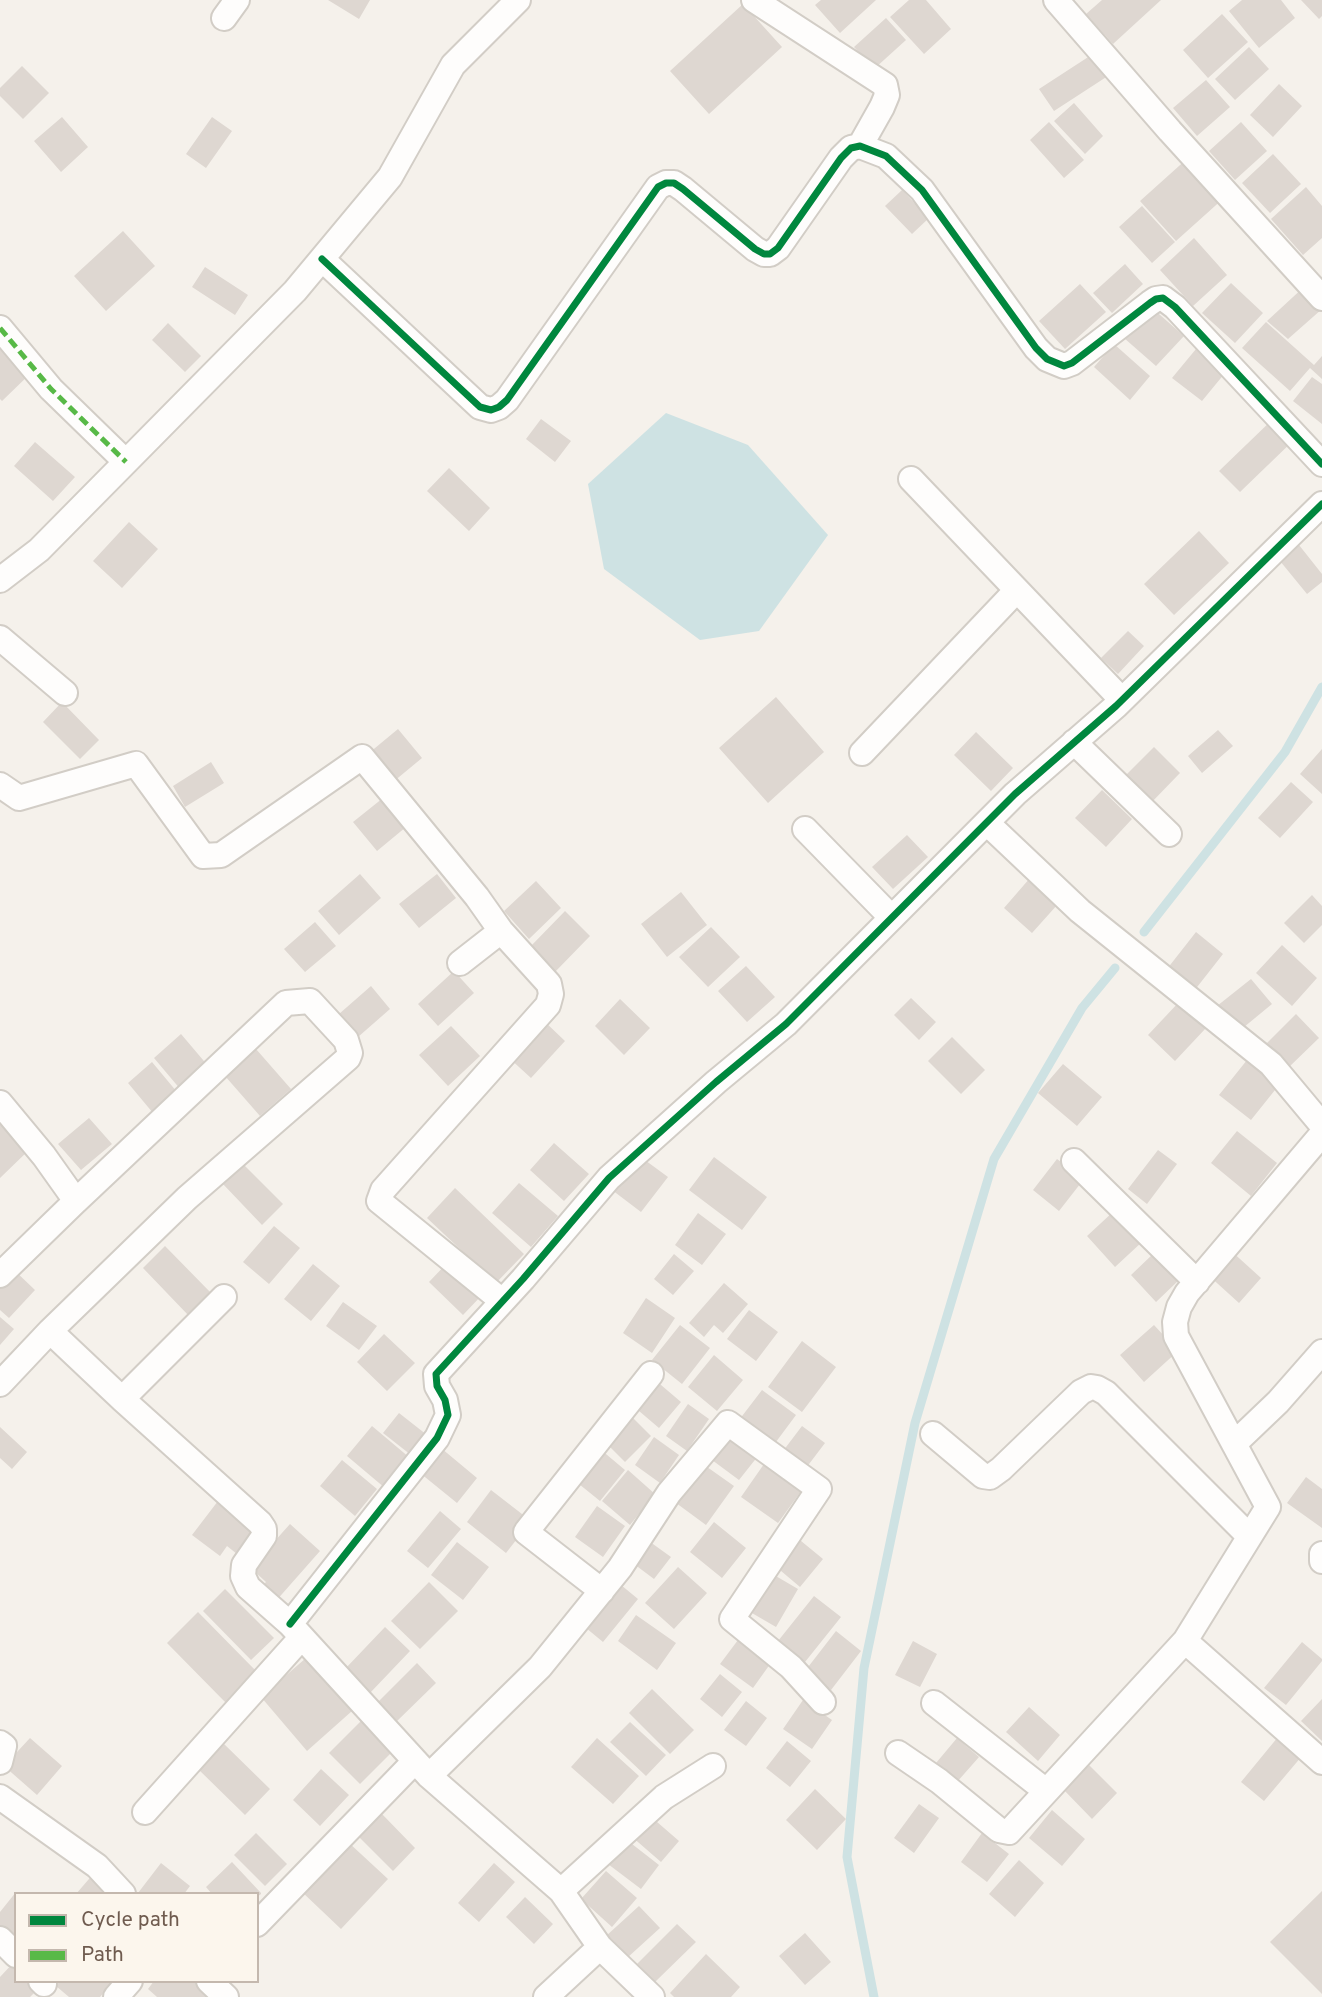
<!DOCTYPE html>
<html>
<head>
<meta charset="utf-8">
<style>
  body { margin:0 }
  #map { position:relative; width:1322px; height:1997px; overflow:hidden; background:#f5f1eb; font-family:Overpass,sans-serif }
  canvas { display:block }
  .legend { position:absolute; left:14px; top:1892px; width:245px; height:91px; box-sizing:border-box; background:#fcf6ed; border:2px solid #c4b8ae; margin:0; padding:9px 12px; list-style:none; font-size:21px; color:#6f5b4f }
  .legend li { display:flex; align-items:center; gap:14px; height:35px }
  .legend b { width:35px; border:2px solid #c4b8ae }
</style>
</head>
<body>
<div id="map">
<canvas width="1322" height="1997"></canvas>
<ul class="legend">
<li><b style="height:9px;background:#00873e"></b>Cycle path</li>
<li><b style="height:9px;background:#58b947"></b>Path</li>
</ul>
</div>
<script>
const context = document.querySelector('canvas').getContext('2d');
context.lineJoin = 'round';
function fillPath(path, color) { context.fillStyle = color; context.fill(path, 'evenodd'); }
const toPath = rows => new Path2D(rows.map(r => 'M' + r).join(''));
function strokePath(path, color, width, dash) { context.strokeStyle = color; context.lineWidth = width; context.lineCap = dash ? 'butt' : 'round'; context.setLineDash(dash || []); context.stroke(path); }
const water = toPath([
  [666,413,748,445,828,535,759,631,700,640,604,569,588,484]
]);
const stream = toPath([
  [1144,932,1285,752,1322,687],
  [874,1997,847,1857,864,1668,915,1423,994,1159,1082,1008,1115,968]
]);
const building = toPath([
  [328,0,370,0,359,19],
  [821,0,876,0,840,33,815,5],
  [909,0,926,0,951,29,924,54,890,17],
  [1102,0,1161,0,1113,44,1086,14],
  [1242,0,1281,0,1295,18,1259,48,1229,11],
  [1301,0,1322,0,1322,16,1319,19],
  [743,4,782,47,709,114,670,71],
  [1222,14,1248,42,1208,78,1183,50],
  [886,18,906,40,874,69,854,47],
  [1249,47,1269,69,1235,100,1215,79],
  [1099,50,1114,72,1054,111,1039,89],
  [22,66,49,93,23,119,0,96,0,88],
  [1206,80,1230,107,1197,136,1173,108],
  [1279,84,1302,106,1273,137,1250,115],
  [1074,103,1103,136,1085,154,1054,121],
  [62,117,88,147,61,172,34,141],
  [212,117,232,131,206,168,186,154],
  [1049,122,1084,160,1064,178,1030,140],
  [1241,122,1267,151,1235,180,1209,151],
  [1273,154,1301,184,1270,213,1242,183],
  [1189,157,1225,197,1176,241,1140,201],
  [1306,187,1322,206,1322,238,1303,255,1271,219],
  [902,190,929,218,912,234,885,206],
  [1142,206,1175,242,1152,263,1119,227],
  [123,231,155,266,106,311,74,276],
  [1194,238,1227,275,1193,306,1160,270],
  [1125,264,1143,284,1112,313,1093,293],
  [205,267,248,295,235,315,192,287],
  [1231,283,1263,313,1235,343,1202,313],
  [1080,284,1106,312,1065,349,1039,321],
  [1306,285,1322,309,1288,339,1267,321],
  [1151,307,1184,336,1156,366,1124,338],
  [1266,322,1314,365,1322,356,1322,379,1310,368,1290,391,1242,348],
  [168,323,201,356,185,372,152,340],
  [0,340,32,372,2,401,0,399],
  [1114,344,1150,376,1130,400,1094,367],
  [1196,349,1225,373,1202,401,1172,378],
  [1312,377,1322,384,1322,424,1293,401],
  [1275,417,1296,438,1240,492,1219,471],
  [541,419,571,441,555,462,526,439],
  [35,442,75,477,53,501,14,466],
  [449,468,490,508,469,531,427,491],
  [129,522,158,549,122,588,93,561],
  [1199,531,1229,563,1174,615,1144,584],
  [1299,545,1322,574,1322,582,1307,594,1280,561],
  [1128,631,1144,646,1118,674,1101,658],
  [776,697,824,752,768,803,719,748],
  [62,702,99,740,80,759,43,722],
  [398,729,422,758,393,782,369,753],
  [1218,730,1233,746,1202,773,1188,756],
  [976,732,1013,768,991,791,954,755],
  [1154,747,1180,773,1149,805,1122,779],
  [1322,749,1322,794,1300,774],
  [211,762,224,783,185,807,173,786],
  [1291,782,1313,802,1280,838,1258,818],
  [1102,790,1132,819,1106,847,1075,818],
  [383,798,406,827,377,851,353,822],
  [907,835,928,857,893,889,872,867],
  [360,874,381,898,339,935,318,911],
  [437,874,456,898,419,928,399,904],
  [1030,878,1058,904,1032,933,1004,908],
  [536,881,561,908,529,939,504,911],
  [681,892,707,925,667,957,641,924],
  [1312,895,1322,906,1322,925,1304,943,1284,923],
  [565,911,590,936,555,972,530,947],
  [315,922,336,946,305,972,284,949],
  [711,927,740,957,708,987,679,957],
  [1196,932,1223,954,1194,991,1167,969],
  [1282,945,1317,978,1292,1006,1256,973],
  [746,966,775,997,747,1022,718,991],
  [454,971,474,993,438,1026,418,1004],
  [1251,979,1272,1004,1238,1032,1217,1006],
  [371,986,390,1009,358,1037,339,1014],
  [911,998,936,1022,919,1040,894,1015],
  [620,999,650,1028,624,1055,595,1026],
  [1179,1002,1206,1028,1175,1061,1148,1035],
  [1296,1014,1319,1038,1288,1068,1265,1045],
  [543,1020,565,1041,531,1078,508,1057],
  [451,1026,480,1056,448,1086,419,1055],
  [181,1034,209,1067,181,1090,154,1058],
  [952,1037,985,1070,961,1094,928,1061],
  [256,1049,291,1089,260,1116,225,1076],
  [1247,1060,1279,1085,1251,1120,1219,1095],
  [152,1062,177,1092,153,1113,128,1083],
  [1063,1064,1102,1097,1077,1126,1038,1093],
  [89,1118,112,1144,81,1170,58,1144],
  [0,1120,29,1150,0,1178],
  [1237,1131,1277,1163,1251,1196,1211,1163],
  [554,1143,589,1174,564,1201,530,1170],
  [1158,1150,1177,1164,1147,1204,1128,1189],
  [638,1155,668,1177,641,1212,612,1190],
  [714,1157,767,1197,742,1230,689,1190],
  [1057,1159,1084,1179,1059,1211,1033,1190],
  [242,1163,283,1204,262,1225,222,1183],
  [519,1183,558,1216,531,1247,492,1213],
  [455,1188,524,1254,496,1283,427,1218],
  [1114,1211,1142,1242,1115,1267,1087,1236],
  [698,1213,726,1234,702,1265,675,1245],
  [274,1226,300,1248,269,1284,243,1262],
  [165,1246,212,1294,189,1316,143,1268],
  [1229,1249,1261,1278,1239,1303,1207,1274],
  [674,1254,694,1271,673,1295,654,1279],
  [1153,1254,1178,1281,1156,1302,1131,1275],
  [448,1262,482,1295,463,1315,429,1282],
  [313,1264,340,1286,311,1321,284,1299],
  [12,1268,35,1290,9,1318,0,1310,0,1282],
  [724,1283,748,1304,723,1333,714,1325,704,1337,689,1323],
  [646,1298,675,1318,652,1353,623,1333],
  [343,1302,377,1326,359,1350,326,1326],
  [749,1310,778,1332,756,1361,727,1339],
  [0,1317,14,1329,0,1345],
  [680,1325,710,1348,682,1384,652,1360],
  [1154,1325,1178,1351,1144,1382,1120,1355],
  [384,1334,415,1363,387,1391,357,1362],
  [802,1341,836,1367,802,1412,768,1387],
  [714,1355,743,1380,717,1411,688,1387],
  [654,1379,681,1402,659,1428,632,1405],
  [762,1390,796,1415,770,1450,736,1424],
  [688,1404,709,1419,687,1451,666,1436],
  [399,1413,427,1435,411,1455,383,1433],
  [629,1414,651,1436,625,1462,603,1440],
  [372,1426,410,1458,385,1488,347,1456],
  [802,1426,825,1443,803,1472,780,1455],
  [0,1427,27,1452,12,1469,0,1458],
  [730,1435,758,1456,739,1480,712,1460],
  [654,1437,679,1455,660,1483,635,1465],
  [441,1448,477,1478,457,1503,420,1473],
  [600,1449,625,1470,600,1501,574,1480],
  [342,1460,377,1489,355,1516,320,1486],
  [700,1462,734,1486,706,1525,672,1500],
  [764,1464,802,1490,778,1523,741,1497],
  [628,1470,655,1494,630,1525,602,1501],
  [1306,1477,1322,1489,1322,1528,1287,1503],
  [491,1490,531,1521,506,1553,467,1522],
  [218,1501,255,1530,237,1554,227,1546,220,1556,192,1535],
  [597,1506,625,1526,603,1557,575,1537],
  [440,1511,461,1529,428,1568,407,1551],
  [714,1522,746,1548,722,1578,690,1552],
  [290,1524,320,1551,275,1602,260,1588,266,1582,254,1571,260,1565,256,1562],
  [795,1536,823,1559,800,1587,774,1565],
  [646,1539,671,1557,654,1579,630,1561],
  [457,1542,489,1567,463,1600,431,1575],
  [678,1567,707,1593,674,1629,645,1603],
  [769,1572,798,1589,776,1627,745,1609],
  [615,1580,638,1599,603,1642,580,1623],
  [429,1582,458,1611,420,1649,391,1621],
  [225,1589,274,1638,251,1660,203,1611],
  [814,1596,841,1617,805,1662,778,1641],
  [198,1612,257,1672,226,1703,167,1643],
  [636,1615,676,1643,657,1670,618,1641],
  [385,1627,410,1651,370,1693,345,1669],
  [836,1631,861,1651,831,1690,805,1671],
  [741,1636,773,1660,753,1688,720,1664],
  [913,1641,937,1654,920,1687,895,1675],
  [1302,1642,1322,1659,1322,1661,1286,1705,1264,1688],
  [306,1658,352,1711,307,1751,261,1697],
  [417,1663,436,1683,394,1724,375,1705],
  [720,1674,742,1692,722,1717,700,1699],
  [652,1689,694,1730,670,1754,629,1713],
  [1322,1699,1322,1741,1301,1721],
  [803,1700,832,1720,812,1749,783,1729],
  [746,1701,767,1718,746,1746,724,1730],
  [1029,1707,1060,1735,1038,1761,1006,1732],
  [362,1720,393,1751,360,1784,329,1753],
  [630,1722,666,1755,646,1776,610,1742],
  [1278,1737,1302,1756,1264,1801,1241,1782],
  [30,1738,62,1766,37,1795,4,1766],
  [597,1738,639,1776,613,1804,571,1767],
  [957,1738,979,1757,957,1782,936,1763],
  [787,1741,811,1761,790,1787,766,1768],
  [222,1742,270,1789,245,1815,197,1768],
  [1087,1763,1117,1793,1092,1819,1062,1788],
  [321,1769,349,1795,320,1826,293,1800],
  [815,1789,846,1819,817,1850,786,1820],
  [919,1804,939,1818,914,1853,894,1838],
  [1052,1810,1085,1839,1062,1866,1029,1838],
  [382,1814,415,1848,393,1871,359,1837],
  [649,1815,679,1841,661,1862,631,1836],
  [256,1833,287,1864,265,1886,234,1855],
  [982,1833,1009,1854,987,1882,961,1862],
  [623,1837,659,1865,641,1889,604,1861],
  [348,1842,388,1879,341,1929,301,1891],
  [1019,1860,1044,1883,1015,1917,989,1894],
  [232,1862,261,1893,261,1894,257,1897,257,1894,212,1894,206,1887],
  [161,1863,190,1886,184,1894,139,1894,138,1893],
  [494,1863,515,1882,479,1922,458,1903],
  [606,1871,637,1898,612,1927,581,1899],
  [95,1872,115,1894,76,1894],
  [1322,1891,1322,1994,1270,1942],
  [16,1892,16,1942,0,1929,0,1912],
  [525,1897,553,1924,534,1944,506,1917],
  [639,1906,660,1928,627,1958,606,1936],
  [677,1924,696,1942,655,1982,637,1964],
  [805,1933,831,1962,805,1985,779,1956],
  [706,1954,740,1987,731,1997,674,1997,670,1993],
  [14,1962,16,1981,33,1981,39,1988,30,1997,0,1997,0,1977],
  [60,1981,114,1981,100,1997,69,1997,56,1986],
  [154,1981,198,1981,212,1997,157,1997,148,1989]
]);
const street = toPath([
  [754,0,885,85,887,95,882,107,860,146],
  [1056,0,1170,131,1322,298],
  [224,18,237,0],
  [322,259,480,407,491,410,499,407,507,400,658,187,666,183,674,183,683,189,755,249,764,254,770,254,778,248,841,158,851,148,860,146,886,156,922,190,1036,348,1047,359,1064,366,1072,363,1150,303,1156,299,1163,298,1175,307,1322,464],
  [0,328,51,389,126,462],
  [911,479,1122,700],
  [0,580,39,550,295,291,390,177,453,65,518,0],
  [0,638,65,693],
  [1074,742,1169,834],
  [862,753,1016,591],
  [0,785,19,798,136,764,203,856,221,855,362,757,477,897,501,931,549,984,551,994,548,1005,383,1190,379,1201,501,1300],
  [988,824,1080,911,1271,1064,1322,1125],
  [805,829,891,917],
  [460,963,501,931],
  [0,1103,44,1156,76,1201,0,1275],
  [1074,1161,1197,1282],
  [50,1331,122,1399,260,1523,264,1529,264,1536,244,1565,243,1576,248,1587,290,1624,429,1776,561,1891,600,1947,652,1997],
  [0,1384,50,1331,187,1198,348,1058,350,1053,346,1040,310,1001,286,1003,76,1201],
  [122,1399,224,1297],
  [933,1434,983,1476,990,1477,1001,1469,1081,1392,1091,1387,1097,1388,1106,1393,1249,1536],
  [1234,1444,1278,1402,1322,1352],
  [1322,1554,1322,1561],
  [602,1591,526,1532,651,1374],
  [290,1624,437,1438,448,1415,445,1400,437,1386,436,1374,523,1279,609,1178,716,1082,786,1024,1015,794,1116,706,1322,504],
  [1185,1641,1268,1507,1176,1336,1175,1322,1179,1307,1187,1293,1322,1134],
  [934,1703,1046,1791],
  [0,1743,4,1746,0,1762],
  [898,1753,939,1781,999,1830,1009,1832,1185,1641,1322,1762],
  [429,1776,540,1667,620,1568,669,1493,728,1423,819,1489,732,1619,791,1667,823,1702],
  [0,1797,97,1866,123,1894],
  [145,1812,301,1638],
  [561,1891,664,1797,713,1766],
  [257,1924,415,1761],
  [0,1939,16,1955],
  [41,1981,44,1984],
  [209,1981,226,1997],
  [116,1997,130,1981],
  [546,1997,600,1947]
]);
const quiet = toPath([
  [0,328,51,389,126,462]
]);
const cycleway = toPath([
  [322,259,480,407,491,410,499,407,507,400,658,187,666,183,674,183,683,189,755,249,764,254,770,254,778,248,841,158,851,148,860,146,886,156,922,190,1036,348,1047,359,1064,366,1072,363,1150,303,1156,299,1163,298,1175,307,1322,464],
  [290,1624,437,1438,448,1415,445,1400,437,1386,436,1374,523,1279,609,1178,716,1082,786,1024,1015,794,1116,706,1322,504]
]);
fillPath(water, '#cee2e3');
strokePath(stream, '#cee2e3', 9);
fillPath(building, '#ded7d1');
strokePath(street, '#d2cdc6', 28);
strokePath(street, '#fefdfc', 24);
strokePath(quiet, '#58b947', 5, [10, 5]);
strokePath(cycleway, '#00873e', 7);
</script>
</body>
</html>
